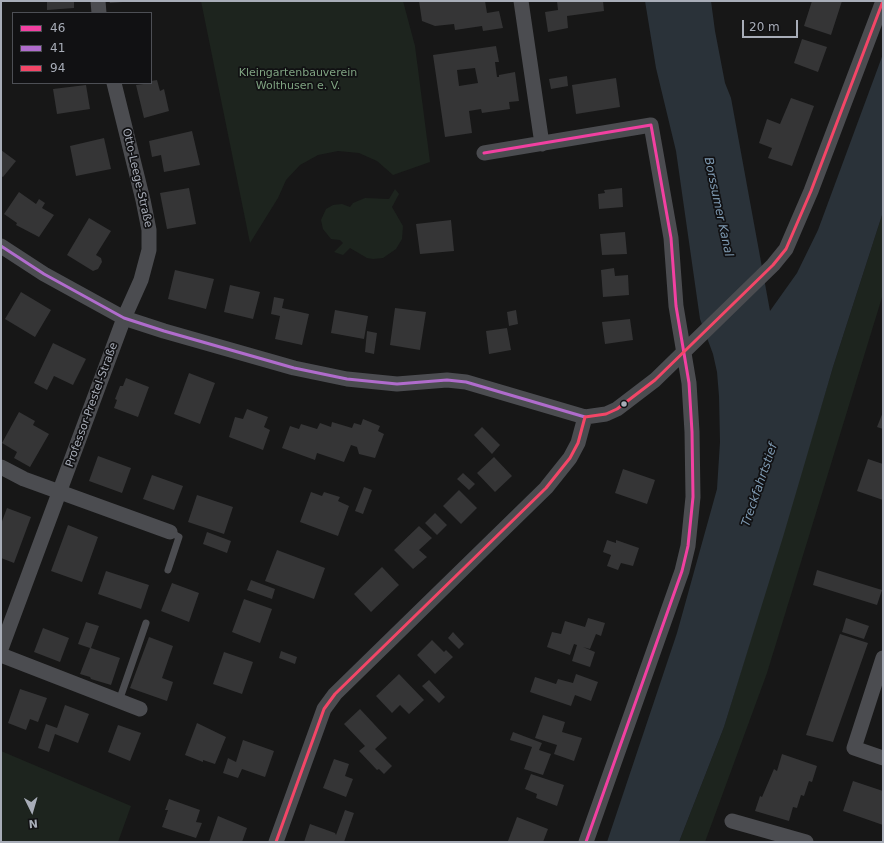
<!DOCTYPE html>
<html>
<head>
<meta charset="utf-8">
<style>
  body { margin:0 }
  #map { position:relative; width:884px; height:843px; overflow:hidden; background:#171717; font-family:"DejaVu Sans",sans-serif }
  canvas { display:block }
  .frame { position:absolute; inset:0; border:2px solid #a8adb8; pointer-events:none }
  .legend { position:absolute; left:12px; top:12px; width:140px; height:72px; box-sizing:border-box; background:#111113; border:1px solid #4d4f55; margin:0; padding:5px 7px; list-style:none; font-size:12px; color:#a8adb8 }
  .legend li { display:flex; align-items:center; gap:8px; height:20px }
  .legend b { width:20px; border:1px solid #4d4f55 }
  .north { position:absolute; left:12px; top:791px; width:40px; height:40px; -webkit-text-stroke:3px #111113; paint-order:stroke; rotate:175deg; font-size:11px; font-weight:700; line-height:16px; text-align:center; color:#a8adb8 }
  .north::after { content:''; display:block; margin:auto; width:14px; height:18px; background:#a8adb8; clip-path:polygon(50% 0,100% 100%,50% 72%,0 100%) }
  .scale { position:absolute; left:742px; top:20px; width:56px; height:18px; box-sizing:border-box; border:2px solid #a8adb8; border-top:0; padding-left:5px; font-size:12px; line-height:14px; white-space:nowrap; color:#a8adb8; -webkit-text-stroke:3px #111113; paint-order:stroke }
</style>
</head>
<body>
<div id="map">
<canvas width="884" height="843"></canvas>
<div class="frame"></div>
<ul class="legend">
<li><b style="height:5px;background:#f240a1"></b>46</li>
<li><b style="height:5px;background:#b06ccc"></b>41</li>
<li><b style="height:5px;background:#f34667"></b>94</li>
</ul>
<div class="north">N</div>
<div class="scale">20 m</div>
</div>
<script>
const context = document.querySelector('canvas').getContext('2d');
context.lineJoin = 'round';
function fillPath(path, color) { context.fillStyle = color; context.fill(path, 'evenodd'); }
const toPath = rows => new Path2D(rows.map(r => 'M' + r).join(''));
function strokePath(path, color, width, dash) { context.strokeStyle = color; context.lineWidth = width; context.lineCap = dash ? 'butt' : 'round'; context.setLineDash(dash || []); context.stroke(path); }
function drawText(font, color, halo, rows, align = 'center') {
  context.font = font + ' "DejaVu Sans",sans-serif'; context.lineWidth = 3.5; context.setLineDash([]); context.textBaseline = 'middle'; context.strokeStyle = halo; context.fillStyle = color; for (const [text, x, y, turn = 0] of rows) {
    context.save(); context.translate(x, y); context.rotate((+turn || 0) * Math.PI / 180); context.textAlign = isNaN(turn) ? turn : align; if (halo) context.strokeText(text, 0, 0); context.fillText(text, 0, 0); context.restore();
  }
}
const green = toPath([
  [201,1,403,1,415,46,430,162,393,175,377,161,359,153,338,151,318,155,300,165,286,180,278,198,250,243],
  [395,189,399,194,392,207,403,226,402,239,396,249,383,258,373,259,367,258,350,248,343,255,334,252,343,243,340,240,331,239,323,229,321,220,326,209,333,205,342,204,350,207,353,203,365,198,389,199],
  [883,212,883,294,767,673,705,842,679,842,724,727,833,367],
  [1,751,131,806,118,842,1,842]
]);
const water = toPath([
  [645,1,711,1,715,31,725,83,731,98,770,311,797,273,818,230,883,54,883,212,833,367,783,537,724,727,679,842,607,842,677,633,717,489,720,442,719,396,717,372,713,354,700,319,676,151,656,68]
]);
const building = toPath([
  [47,1,74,1,74,8,47,10],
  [109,1,123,1,123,2,110,3],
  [419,1,485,1,487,13,499,11,503,28,483,31,482,26,455,30,454,24,435,26,422,21],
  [557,1,603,1,604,11,567,16,568,28,548,32,545,12,558,10],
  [812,1,842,1,831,35,804,26],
  [802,39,827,47,818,72,794,63],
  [496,46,499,62,495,62,497,77,499,77,499,75,515,72,519,101,509,102,510,109,482,113,481,109,469,111,472,133,445,137,433,55],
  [475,68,478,83,459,86,457,70],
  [567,76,568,86,551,89,549,79],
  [616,78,620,107,576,114,572,85],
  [157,80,160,91,164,89,169,111,144,118,136,85,151,83,151,81],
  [86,85,90,109,57,114,53,89],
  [791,98,814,106,792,166,768,158,772,148,759,143,767,119,780,124],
  [192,131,200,165,164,172,161,155,152,157,149,141],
  [104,138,111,169,76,176,70,146],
  [1,150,16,161,3,177,1,176],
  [189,188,196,224,167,229,160,193],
  [622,188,623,207,599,209,598,194,605,193,604,190],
  [19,192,36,204,39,199,45,203,42,208,54,215,39,237,16,225,17,223,4,214],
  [89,218,111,231,96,255,101,258,102,262,98,269,93,271,67,255],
  [451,220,454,251,420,254,416,224],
  [625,232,627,254,602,255,600,234],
  [614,268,615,276,628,275,629,295,603,297,601,270],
  [175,270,214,279,206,309,168,299],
  [230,285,260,292,253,319,224,312],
  [21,292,51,310,35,337,5,319],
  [274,297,284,299,282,308,309,314,302,345,275,339,280,316,271,314],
  [395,308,426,312,420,350,390,345],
  [335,310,368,316,364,339,331,333],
  [516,310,518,324,509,326,507,312],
  [630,319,633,340,605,344,602,322],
  [507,328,511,350,489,354,486,331],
  [367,331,377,333,374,354,365,352],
  [53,343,86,359,73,385,54,376,47,390,34,383],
  [189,373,215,383,200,424,174,414],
  [126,378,149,387,138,417,114,408,117,400,115,399,120,386,123,386],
  [247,409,268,417,264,427,270,430,263,450,229,437,235,417,243,419],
  [19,412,35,421,33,425,49,434,30,467,14,458,17,452,2,443],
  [883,412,883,429,877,427],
  [363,419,380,426,378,431,384,434,375,458,359,454,357,447,351,445,344,462,317,453,315,460,282,448,290,426,299,429,301,424,317,429,320,423,331,427,332,422,352,428,354,423,361,425],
  [482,427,500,445,492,454,474,435],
  [98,456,131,468,122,493,89,481],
  [494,457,512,476,495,492,477,473],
  [868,459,883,464,883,500,857,491],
  [623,469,655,480,647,504,615,493],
  [463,473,475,484,469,490,457,479],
  [152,475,183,486,174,510,143,499],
  [364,487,372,490,363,514,355,511],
  [459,490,477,508,461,524,443,506],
  [311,492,322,496,324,492,340,497,338,501,349,506,338,536,300,522],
  [197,495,233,507,224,534,188,522],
  [7,508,31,517,14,563,1,558,1,524],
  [435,513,447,525,437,535,425,523],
  [68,525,98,537,82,582,51,571],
  [419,526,432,538,419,550,427,557,413,569,394,550],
  [207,532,231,541,227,553,203,544],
  [607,540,616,543,616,540,639,548,633,566,621,563,618,570,607,566,611,555,603,552],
  [277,550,325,568,314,599,265,581],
  [382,567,399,585,371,612,354,594],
  [817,570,882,590,877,605,813,585],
  [106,571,149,585,141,609,98,594],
  [251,580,275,589,272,599,247,590],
  [172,583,199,593,189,622,161,611],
  [244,599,272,609,260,643,232,632],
  [588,618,605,623,601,636,596,634,590,649,583,647,595,652,590,667,572,661,577,645,574,644,570,655,547,647,552,632,561,634,565,621,585,627],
  [846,618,869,626,864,639,842,632],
  [86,622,99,626,91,648,120,658,111,685,91,679,90,677,80,674,90,648,78,644],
  [43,628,69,638,60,662,34,652],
  [453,632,464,644,459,649,448,638],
  [840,634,868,643,833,742,806,735],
  [149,637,173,646,162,678,173,682,167,701,130,688],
  [432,640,444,652,446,650,453,657,435,674,417,655],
  [281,651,297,657,295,664,279,658],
  [224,652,253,662,242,694,213,684],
  [399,674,424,700,409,714,400,705,392,713,376,696],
  [576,674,598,682,591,701,575,695,571,706,530,692,535,677,556,684,558,679,573,683],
  [429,680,445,697,439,703,422,686],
  [20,689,47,698,38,722,30,719,26,730,8,723],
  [65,705,89,714,78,743,55,734,49,752,38,748,46,724,57,728],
  [360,709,387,738,375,749,392,766,384,774,379,769,377,770,359,751,365,746,344,724],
  [543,715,565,722,562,732,582,738,574,761,554,754,557,745,535,738],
  [197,723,226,737,215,764,203,760,203,762,185,755],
  [118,725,141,733,130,761,108,752],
  [513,732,542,743,539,750,551,754,543,775,524,769,532,747,510,740],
  [243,740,274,751,265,777,242,769,238,778,223,773,228,758,236,762],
  [782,754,817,766,812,782,809,781,804,796,801,795,797,808,793,807,789,821,755,811,760,796,762,797,774,769,777,771],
  [334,759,349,764,345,776,353,779,346,797,323,788],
  [531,774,564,785,557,806,536,798,537,794,525,789],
  [853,781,883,791,883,825,843,811],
  [169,799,200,810,196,822,202,823,196,838,162,827,168,810,165,810],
  [345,810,354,813,344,842,304,842,310,824,335,833,336,835],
  [218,816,247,828,242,842,209,842],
  [517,817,548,829,543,842,508,841]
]);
const lane = toPath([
  [168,570,179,537,170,532],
  [119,701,146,623]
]);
const street = toPath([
  [98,1,99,13],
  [521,1,542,144],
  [484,153,651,125,671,238,676,306,689,383,692,432,693,497,688,546,682,571,586,842],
  [1,246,44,274,124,318,164,331,294,368,347,379,397,384,447,380,466,382,585,417],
  [1,467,24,479,170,532],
  [1,649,124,318,141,280,149,250,149,230,143,200,114,83],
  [1,655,140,709],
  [883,658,854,748,883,758],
  [732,821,806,842],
  [276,842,324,709,335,694,546,488,570,458,578,443,585,417,606,414,617,409,655,380,773,265,786,249,811,191,883,1]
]);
const bus1 = toPath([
  [484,153,651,125,671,238,676,306,689,383,692,432,693,497,688,546,682,571,586,842]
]);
const bus2 = toPath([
  [1,246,44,274,124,318,164,331,294,368,347,379,397,384,447,380,466,382,585,417]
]);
const bus3 = toPath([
  [276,842,324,709,335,694,546,488,570,458,578,443,585,417,606,414,617,409,655,380,773,265,786,249,811,191,883,1]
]);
const markers = [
  [624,404,3.5,"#a8adb8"]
];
const parkNames = [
  ["Kleingartenbauverein",298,73],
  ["Wolthusen e. V.",298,86]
];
const streetNames = [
  ["Otto-Leege-Straße",137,178,77],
  ["Professor-Prestel-Straße",92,405,-70]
];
const waterNames = [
  ["Borssumer Kanal",718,207,78],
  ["Treckfahrtstief",760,485,-71]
];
fillPath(green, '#1d241e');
fillPath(water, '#2a3239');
fillPath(building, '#353536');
strokePath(lane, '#4b4c50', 7);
strokePath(street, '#4b4c50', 15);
strokePath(bus1, '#f240a1', 3);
strokePath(bus2, '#b06ccc', 3);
strokePath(bus3, '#f34667', 3);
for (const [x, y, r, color] of markers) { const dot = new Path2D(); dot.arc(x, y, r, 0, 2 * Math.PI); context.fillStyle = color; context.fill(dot); strokePath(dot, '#111113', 1.5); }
drawText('11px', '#7fa381', '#111113', parkNames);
drawText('11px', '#a8adb8', '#111113', streetNames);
drawText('italic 12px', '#7f9bb3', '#111113', waterNames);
</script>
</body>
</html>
